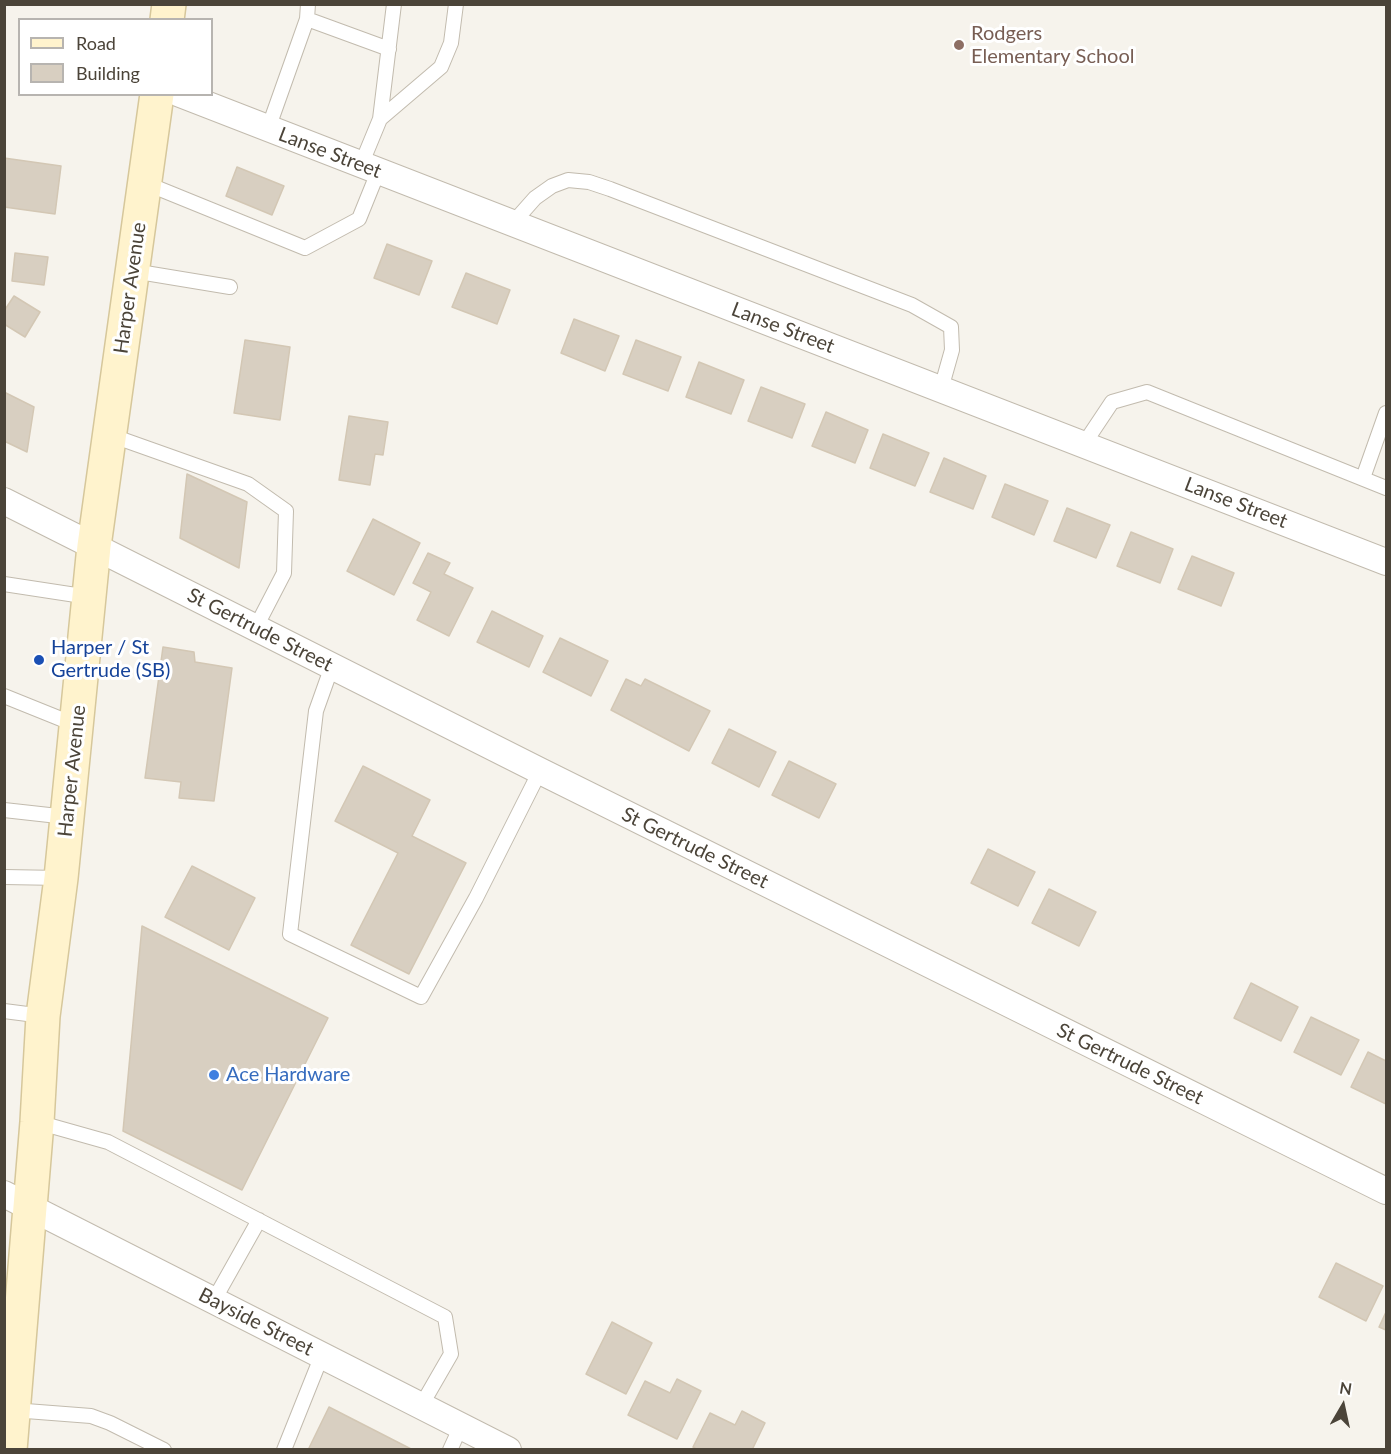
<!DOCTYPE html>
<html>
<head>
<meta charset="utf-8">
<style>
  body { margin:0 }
  #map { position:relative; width:1391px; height:1454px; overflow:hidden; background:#f6f3ec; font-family:Lato,sans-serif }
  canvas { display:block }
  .frame { position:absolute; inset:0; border:6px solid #4b4439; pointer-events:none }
  .legend { position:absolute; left:18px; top:18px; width:195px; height:78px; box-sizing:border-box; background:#fff; border:2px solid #b7b4b0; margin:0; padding:8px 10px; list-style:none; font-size:18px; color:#4b4439 }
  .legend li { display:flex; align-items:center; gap:12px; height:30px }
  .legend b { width:30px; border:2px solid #b7b4b0 }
  .north { position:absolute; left:1313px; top:1376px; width:60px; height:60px; -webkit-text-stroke:4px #fff; paint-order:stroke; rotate:9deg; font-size:16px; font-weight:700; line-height:24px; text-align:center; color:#4b4439 }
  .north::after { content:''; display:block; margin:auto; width:21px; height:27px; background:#4b4439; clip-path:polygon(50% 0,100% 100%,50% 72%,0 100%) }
</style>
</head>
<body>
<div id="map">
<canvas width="1391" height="1454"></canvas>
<div class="frame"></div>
<ul class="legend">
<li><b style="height:8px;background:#fff3cd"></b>Road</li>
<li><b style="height:16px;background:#d8cfc1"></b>Building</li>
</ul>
<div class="north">N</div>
</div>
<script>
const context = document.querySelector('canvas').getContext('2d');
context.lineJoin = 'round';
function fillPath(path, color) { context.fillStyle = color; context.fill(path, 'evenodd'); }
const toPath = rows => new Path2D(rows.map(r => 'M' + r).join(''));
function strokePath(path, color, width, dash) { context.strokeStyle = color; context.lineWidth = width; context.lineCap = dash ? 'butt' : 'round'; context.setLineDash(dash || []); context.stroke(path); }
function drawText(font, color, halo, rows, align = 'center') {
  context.font = font + ' Lato,sans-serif'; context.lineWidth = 6; context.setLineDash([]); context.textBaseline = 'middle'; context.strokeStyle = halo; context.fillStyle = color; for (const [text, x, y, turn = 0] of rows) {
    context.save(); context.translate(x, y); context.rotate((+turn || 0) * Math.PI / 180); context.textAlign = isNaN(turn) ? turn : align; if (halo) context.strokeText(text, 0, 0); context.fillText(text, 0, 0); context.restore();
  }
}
const building = toPath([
  [4,158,61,166,55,214,4,207,4,158],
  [237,167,284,186,272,215,226,196,237,167],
  [387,244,432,261,419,295,374,278,387,244],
  [15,253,48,257,44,285,12,281,15,253],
  [466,273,510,290,497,324,452,307,466,273],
  [14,296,40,312,25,337,4,324,4,311,14,296],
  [574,319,619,336,605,371,561,353,574,319],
  [245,340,290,347,280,420,234,413,245,340],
  [636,340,681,357,668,391,623,374,636,340],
  [699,362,744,380,731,414,686,397,699,362],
  [761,387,805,404,792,438,748,421,761,387],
  [4,392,34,407,27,452,4,441,4,392],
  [826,412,868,430,855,463,812,446,826,412],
  [349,416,388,422,383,455,375,454,370,485,339,480,349,416],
  [883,434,929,453,915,486,870,468,883,434],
  [944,458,986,476,973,509,930,492,944,458],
  [187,474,247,502,239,568,180,538,187,474],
  [1005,484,1048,501,1034,535,992,517,1005,484],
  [1067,508,1110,525,1096,558,1054,541,1067,508],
  [373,519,420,543,394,595,347,571,373,519],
  [1131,532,1173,549,1160,583,1117,566,1131,532],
  [428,553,450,563,444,574,473,588,449,636,417,620,431,592,413,583,428,553],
  [1192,556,1234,573,1221,606,1178,589,1192,556],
  [492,611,543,636,529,667,477,642,492,611],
  [560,638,608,661,591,696,543,672,560,638],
  [163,647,194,652,195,662,232,668,214,801,179,798,181,782,145,778,163,647],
  [626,679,641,686,645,679,710,711,689,751,611,710,626,679],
  [729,729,776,752,759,787,712,763,729,729],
  [789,761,836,784,819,818,772,795,789,761],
  [363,766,430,800,412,836,466,863,409,974,351,945,398,853,335,821,363,766],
  [988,849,1035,872,1018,906,971,883,988,849],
  [192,866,255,898,229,950,165,917,192,866],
  [1049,889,1096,912,1079,946,1032,923,1049,889],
  [142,926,328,1018,242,1190,123,1131,142,926],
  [1251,983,1298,1007,1281,1041,1234,1018,1251,983],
  [1311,1017,1359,1040,1341,1075,1294,1052,1311,1017],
  [1368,1052,1386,1061,1386,1104,1351,1087,1368,1052],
  [1336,1263,1383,1286,1366,1321,1319,1297,1336,1263],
  [1386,1312,1386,1330,1379,1327,1386,1312],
  [612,1322,652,1343,626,1394,586,1374,612,1322],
  [677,1379,701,1391,677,1439,628,1415,645,1381,670,1393,677,1379],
  [329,1407,413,1450,308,1450,329,1407],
  [742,1411,765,1423,752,1450,698,1450,693,1447,710,1413,735,1425,742,1411]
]);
const service = toPath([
  [307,19,389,49],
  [380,119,394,4],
  [268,129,307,19,308,4],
  [361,165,380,119,441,67,451,43,456,4],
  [145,183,305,248,359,219,378,172],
  [512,224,535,198,552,186,568,180,589,182,610,189,912,305,951,327,952,350,941,389],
  [133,271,230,287],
  [110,435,248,484,286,511,284,573,256,627],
  [1084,444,1112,402,1147,392,1386,488],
  [1363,478,1386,413],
  [4,584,89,597],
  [332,666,316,711,290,934,421,997,476,898,540,771],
  [4,696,76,725],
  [4,810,67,817],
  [4,877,61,878],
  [4,1011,43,1016],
  [37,1122,108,1142,445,1317,451,1354,421,1406],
  [214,1300,259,1220],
  [13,1410,91,1416,110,1423,164,1450],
  [284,1450,322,1355],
  [450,1450,461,1426]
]);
const minor = toPath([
  [180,94,1386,562],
  [4,501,540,771,1386,1191],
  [4,1194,508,1450]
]);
const secondary = toPath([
  [167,20,169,4],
  [10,1450,37,1122,43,1016,61,878,94,546,157,94]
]);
const markers = [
  [959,45,6,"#8d6e63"],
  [39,660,6,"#1a4fb4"],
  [214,1075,6,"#3f7fe0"]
];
const educationNames = [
  ["Rodgers",971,34],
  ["Elementary School",971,57]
];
const streetNames = [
  ["Lanse Street",330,153,21],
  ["Harper Avenue",130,288,-82],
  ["Lanse Street",783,328,21],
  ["Lanse Street",1236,503,21],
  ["St Gertrude Street",260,630,27],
  ["Harper Avenue",72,771,-84],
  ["St Gertrude Street",695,848,26],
  ["St Gertrude Street",1130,1064,26],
  ["Bayside Street",256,1322,27]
];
const transitNames = [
  ["Harper / St",51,648],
  ["Gertrude (SB)",51,671]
];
const shopNames = [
  ["Ace Hardware",226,1075]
];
fillPath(building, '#d8cfc1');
strokePath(building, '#d3c7b4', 1.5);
strokePath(service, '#c2bbae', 16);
strokePath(minor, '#c2bbae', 28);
strokePath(secondary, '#d6c79b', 36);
strokePath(service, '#fff', 14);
strokePath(minor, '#fff', 26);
strokePath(secondary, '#fff3cd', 33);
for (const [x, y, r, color] of markers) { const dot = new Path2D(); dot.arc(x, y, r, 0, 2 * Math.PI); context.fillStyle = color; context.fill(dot); strokePath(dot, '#fff', 2); }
drawText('20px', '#785e54', '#fff', educationNames, 'left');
drawText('20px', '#4b4439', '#fff', streetNames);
drawText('20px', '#164399', '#fff', transitNames, 'left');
drawText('20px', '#366cbe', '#fff', shopNames, 'left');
</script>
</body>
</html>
